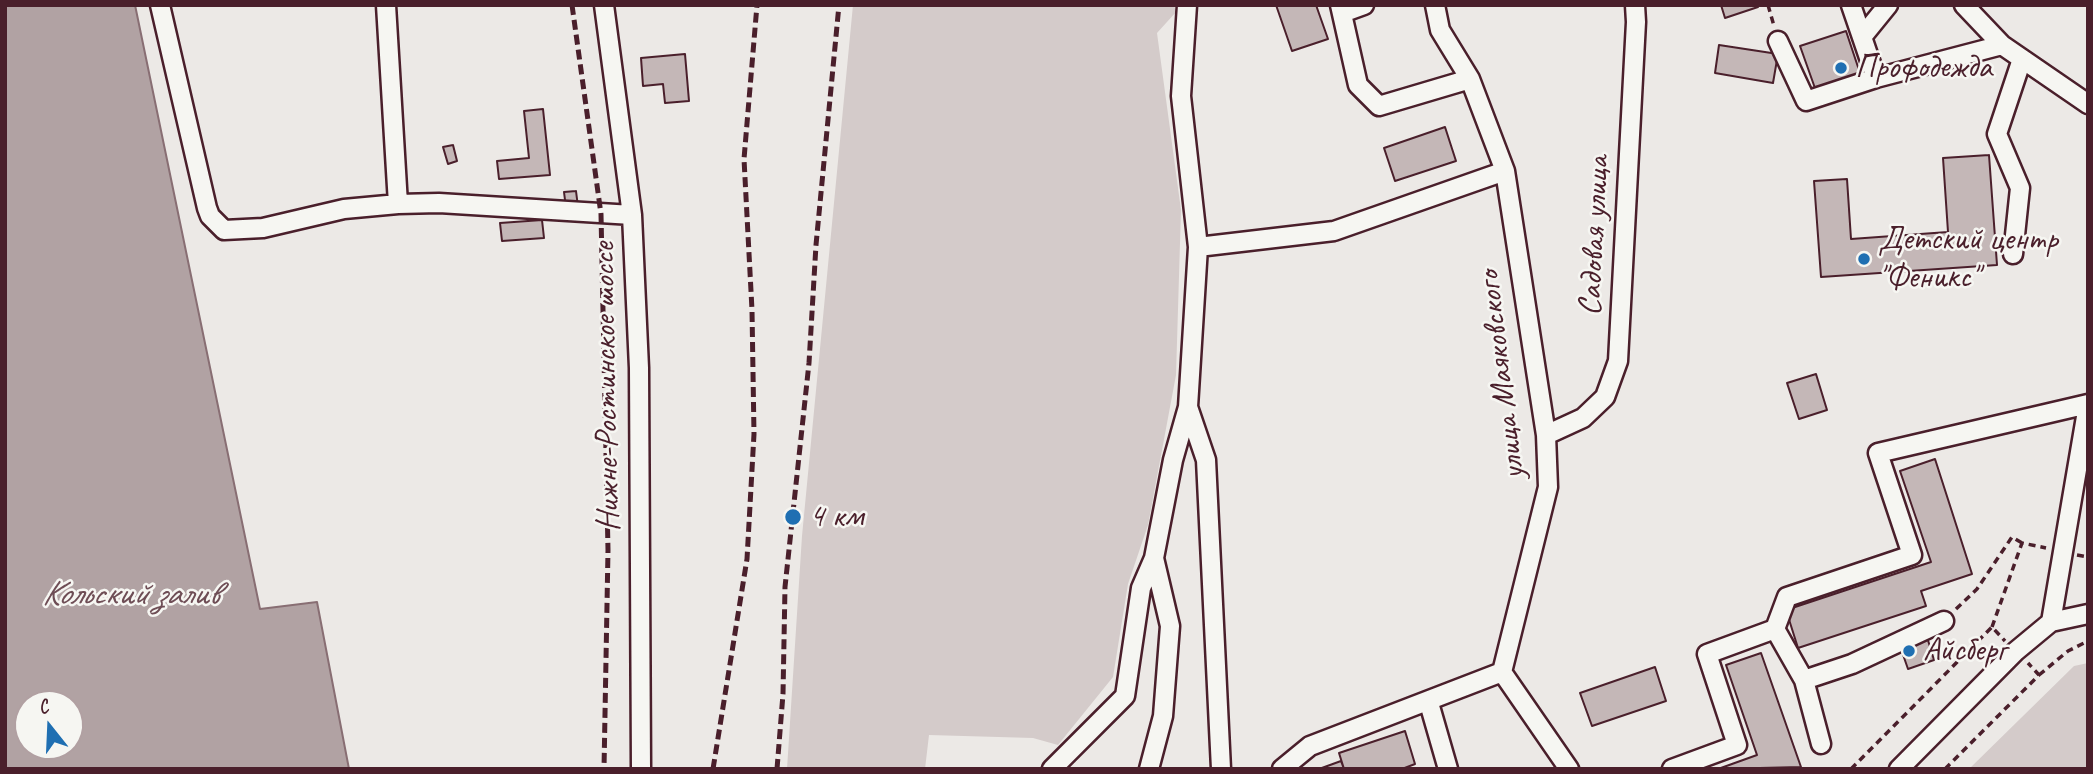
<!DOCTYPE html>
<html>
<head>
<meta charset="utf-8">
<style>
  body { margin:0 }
  #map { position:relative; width:2093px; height:774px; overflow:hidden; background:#ece9e6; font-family:Caveat,sans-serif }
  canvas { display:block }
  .frame { position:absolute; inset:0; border:7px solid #4a1f2b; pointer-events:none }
  .north { position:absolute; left:14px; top:690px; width:70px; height:70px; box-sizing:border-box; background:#f6f6f2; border:2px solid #b1a0a2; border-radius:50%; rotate:342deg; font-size:19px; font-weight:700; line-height:28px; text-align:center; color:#4a1f2b }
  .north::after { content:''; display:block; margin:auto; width:24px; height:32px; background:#1f6fb2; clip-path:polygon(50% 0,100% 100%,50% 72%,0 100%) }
</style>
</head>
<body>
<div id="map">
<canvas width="2093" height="774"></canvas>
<div class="frame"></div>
<div class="north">С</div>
</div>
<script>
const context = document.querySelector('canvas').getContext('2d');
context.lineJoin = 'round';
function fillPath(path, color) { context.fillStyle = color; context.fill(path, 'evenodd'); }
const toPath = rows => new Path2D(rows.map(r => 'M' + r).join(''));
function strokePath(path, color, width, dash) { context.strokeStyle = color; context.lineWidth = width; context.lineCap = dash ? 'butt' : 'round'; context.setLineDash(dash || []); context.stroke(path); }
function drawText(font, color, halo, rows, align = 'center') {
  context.font = font + ' Caveat,sans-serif'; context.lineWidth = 5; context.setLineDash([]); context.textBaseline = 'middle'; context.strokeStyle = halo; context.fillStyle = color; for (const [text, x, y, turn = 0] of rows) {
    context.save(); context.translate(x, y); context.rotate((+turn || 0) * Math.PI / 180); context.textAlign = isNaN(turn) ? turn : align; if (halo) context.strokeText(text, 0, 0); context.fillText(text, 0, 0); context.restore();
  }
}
const green = toPath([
  [853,5,1174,5,1176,12,1157,33,1181,210,1176,375,1148,525,1128,584,1113,677,1058,745,1033,738,929,735,925,769,787,769,802,536],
  [2088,663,2088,768,1969,769,2074,666]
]);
const water = toPath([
  [5,5,135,5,260,609,317,602,349,769,5,769,5,5],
  [28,704,70,704,70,746,28,746,28,704]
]);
const building = toPath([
  [1276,5,1316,5,1328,39,1292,51,1276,5],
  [1721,5,1757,5,1758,7,1725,18,1721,5],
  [1846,31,1861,76,1816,91,1800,46,1846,31],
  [1719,45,1778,54,1773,83,1715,73,1719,45],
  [685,54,689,101,665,103,663,84,643,86,641,58,685,54],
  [543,109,550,175,499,179,497,161,529,158,524,111,543,109],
  [1445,127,1456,161,1395,181,1384,148,1445,127],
  [453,145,457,161,448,164,443,147,453,145],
  [1989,155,1997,265,1821,277,1814,181,1847,179,1851,239,1948,232,1943,158,1989,155],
  [576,191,578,207,566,208,564,192,576,191],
  [542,220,544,238,502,241,500,223,542,220],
  [1816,374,1827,410,1799,419,1787,383,1816,374],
  [1935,459,1972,574,1921,591,1926,606,1798,648,1786,610,1931,562,1900,471,1935,459],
  [1927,637,1934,660,1908,669,1900,646,1927,637],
  [1761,653,1801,767,1718,769,1757,755,1726,665,1761,653],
  [1655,667,1666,701,1592,726,1580,693,1655,667],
  [1405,731,1415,764,1402,769,1344,769,1339,753,1405,731],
  [1341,761,1344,769,1319,769,1341,761]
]);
const path = toPath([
  [1768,5,1774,26],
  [2077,555,2088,557],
  [1956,609,1977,589,2012,537,2022,543],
  [1992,627,2022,543,2046,548],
  [2039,675,2068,651,2088,641],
  [1851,769,1992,627,2005,641],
  [1945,769,2039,675,2028,663]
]);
const minor = toPath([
  [160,5,207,208,210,216,224,230,263,228,344,209,398,204,439,203,632,215],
  [386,5,398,204],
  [604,5,632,215,639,368,641,769],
  [1187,5,1181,96,1198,247,1188,407,1206,460,1221,769],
  [1340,5,1358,85,1379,106,1470,79],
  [1435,5,1440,30,1470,79,1505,171,1546,435,1548,487,1502,672,1569,769],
  [1851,5,1876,78],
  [1964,5,2002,45,2088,104],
  [1342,13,1364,5],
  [1862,37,1888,5],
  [1778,41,1806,101,1876,78,2002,45],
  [1198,247,1334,231,1505,171],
  [2013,254,2020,188,1997,134,2022,59],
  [1546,435,1583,418,1605,397,1618,361,1636,22,1635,5],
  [2051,622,2088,405],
  [1775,629,1804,680,1821,744],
  [1804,680,1852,664,1944,621],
  [1429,703,1448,769],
  [1052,769,1125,696,1141,588,1154,558],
  [1149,769,1163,716,1170,626,1154,558,1173,460,1188,407],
  [1282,769,1310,746,1502,672],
  [1672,769,1737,745,1707,654,1775,629,1787,597,1912,555,1878,453,2088,404],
  [1899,769,2016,651,2051,622,2088,614]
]);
const rail = toPath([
  [572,5,601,214,608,550,604,769],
  [713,769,747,559,754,434,752,310,744,159,757,5],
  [777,769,783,694,785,587,809,363,816,245,839,5]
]);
const markers = [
  [1841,68,7,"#1f6fb2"],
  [1864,259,7,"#1f6fb2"],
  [793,517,9,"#1f6fb2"],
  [1909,651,7,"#1f6fb2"]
];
const poiNames = [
  ["Профодежда",1855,68],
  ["Детский центр",1878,240],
  ["\"Феникс\"",1878,278],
  ["4 км",809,517],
  ["Айсберг",1923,651]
];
const streetNames = [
  ["Садовая улица",1595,236,-87],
  ["улица Маяковского",1502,375,-97],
  ["Нижне-Ростинское шоссе",607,387,-91]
];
const waterNames = [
  ["Кольский залив",130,595]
];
fillPath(green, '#d4cbca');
fillPath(water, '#b1a2a3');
strokePath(water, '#886e73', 2);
fillPath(building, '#c4b7b7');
strokePath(building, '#4a1f2b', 2);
strokePath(minor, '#4a1f2b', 23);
strokePath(path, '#4a1f2b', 3.5, [7, 5]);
strokePath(minor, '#f6f6f2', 18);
strokePath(rail, '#4a1f2b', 5, [10, 5]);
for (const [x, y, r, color] of markers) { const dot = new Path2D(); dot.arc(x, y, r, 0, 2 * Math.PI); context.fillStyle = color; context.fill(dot); strokePath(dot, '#f6f6f2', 2.5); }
drawText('33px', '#4a1f2b', '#f6f6f2', poiNames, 'left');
drawText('33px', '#4a1f2b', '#f6f6f2', streetNames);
drawText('italic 35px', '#6e4d55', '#f6f6f2', waterNames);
</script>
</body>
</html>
